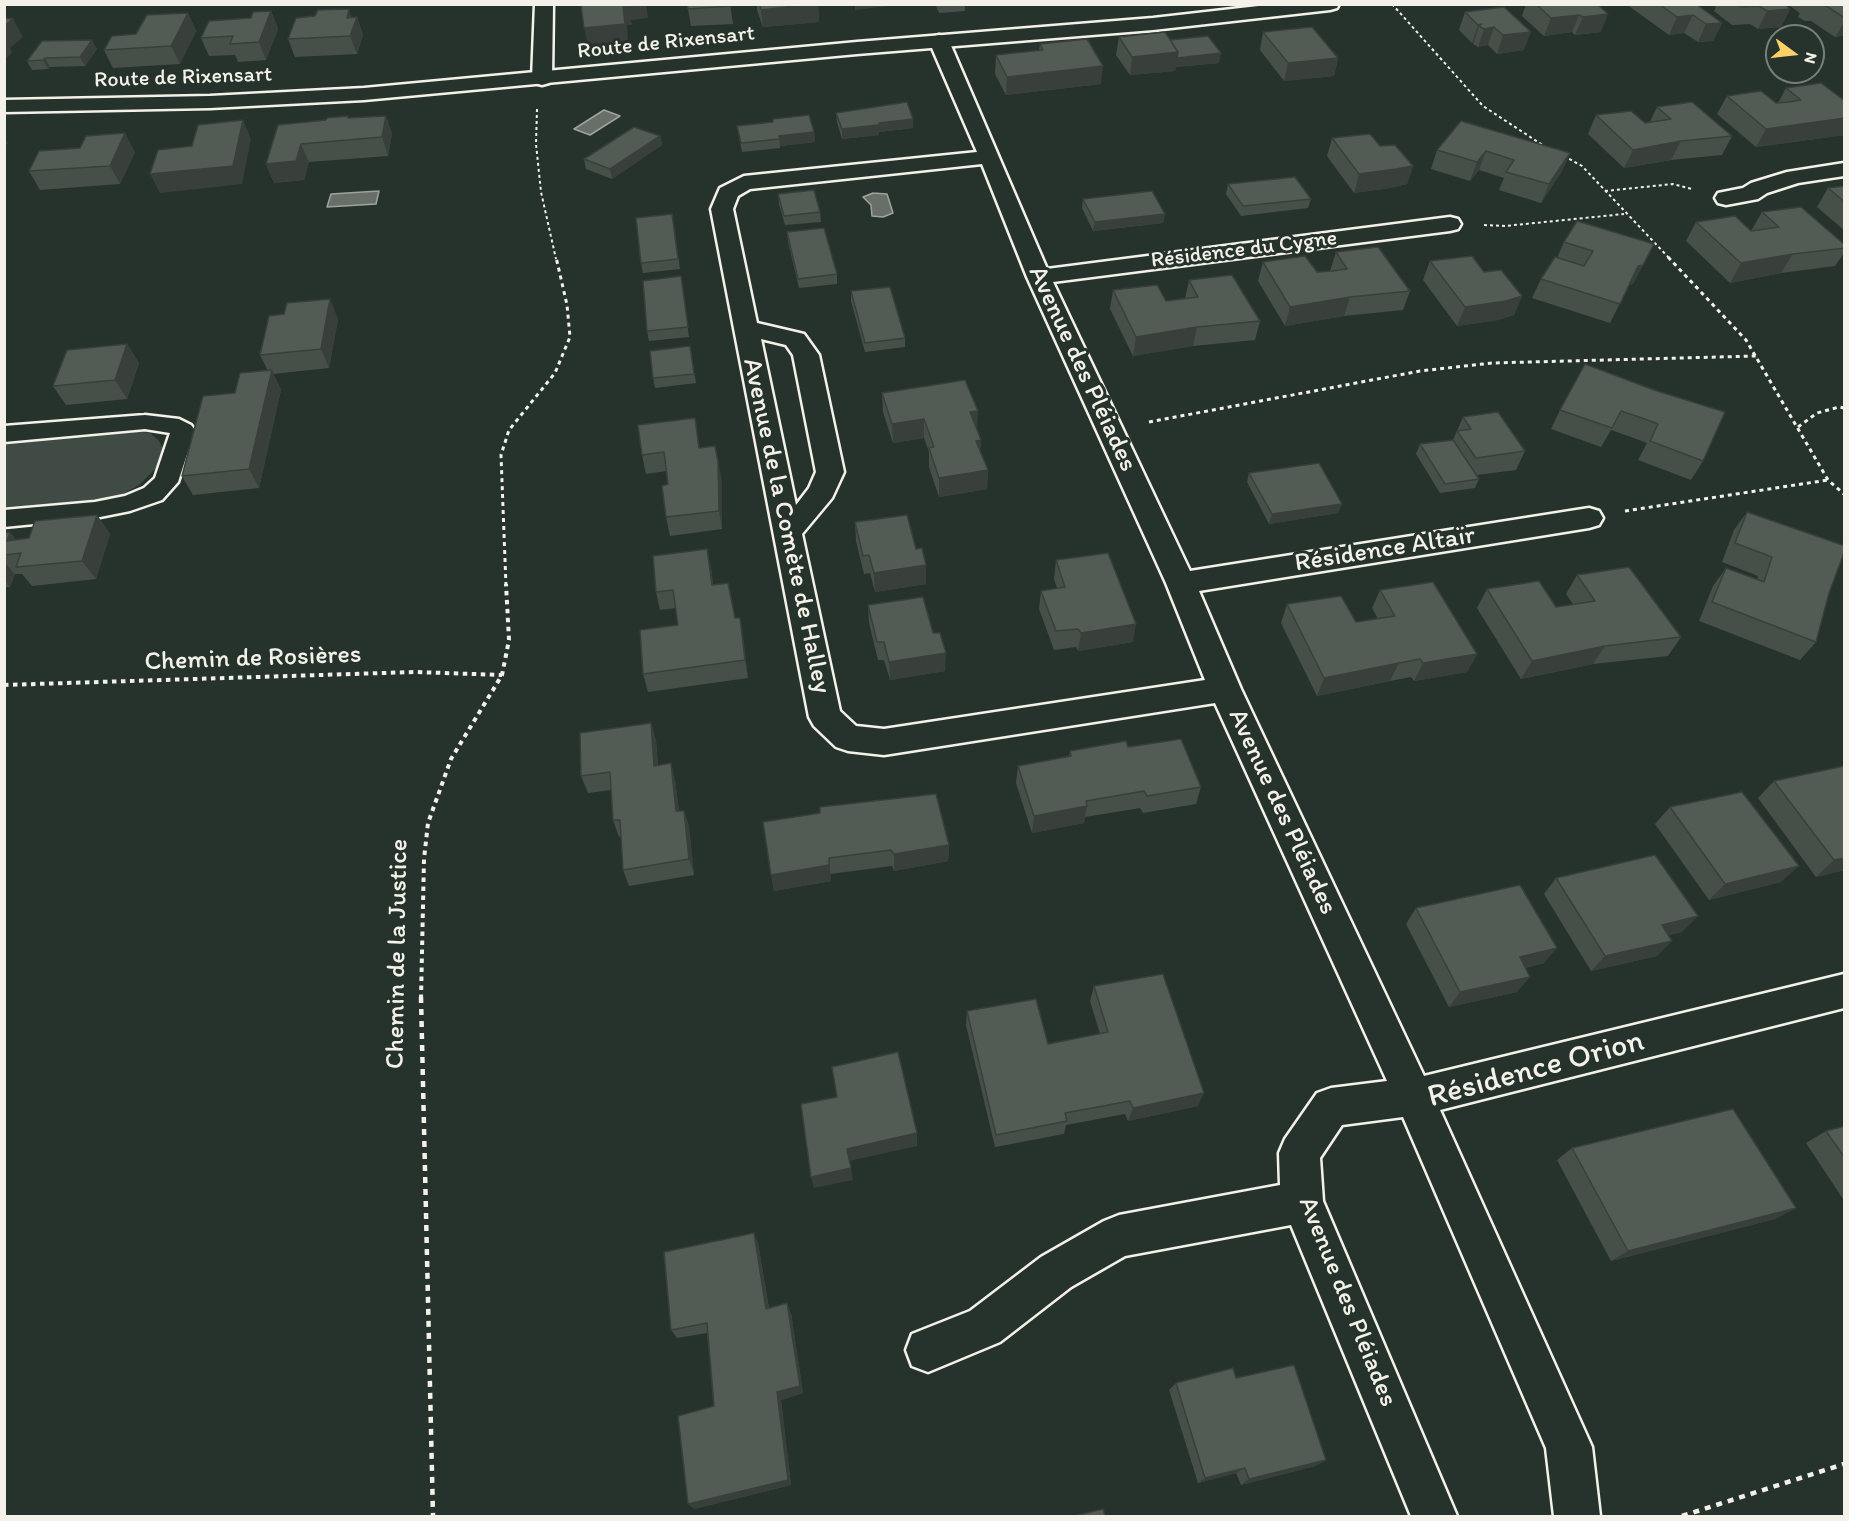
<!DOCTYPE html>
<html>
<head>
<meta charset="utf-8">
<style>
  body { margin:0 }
  #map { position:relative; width:1849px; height:1521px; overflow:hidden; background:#26332d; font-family:Itim,sans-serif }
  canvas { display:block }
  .frame { position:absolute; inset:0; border:6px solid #f4f1e8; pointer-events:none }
  .north { position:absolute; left:1765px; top:24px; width:60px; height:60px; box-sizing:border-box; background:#26332d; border:2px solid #787f78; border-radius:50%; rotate:105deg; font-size:16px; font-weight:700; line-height:24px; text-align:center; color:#f4f1e8 }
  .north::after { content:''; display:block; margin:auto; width:21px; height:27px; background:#ffd166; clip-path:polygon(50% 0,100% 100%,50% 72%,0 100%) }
</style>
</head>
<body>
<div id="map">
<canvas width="1849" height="1521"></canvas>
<div class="frame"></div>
<div class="north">N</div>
</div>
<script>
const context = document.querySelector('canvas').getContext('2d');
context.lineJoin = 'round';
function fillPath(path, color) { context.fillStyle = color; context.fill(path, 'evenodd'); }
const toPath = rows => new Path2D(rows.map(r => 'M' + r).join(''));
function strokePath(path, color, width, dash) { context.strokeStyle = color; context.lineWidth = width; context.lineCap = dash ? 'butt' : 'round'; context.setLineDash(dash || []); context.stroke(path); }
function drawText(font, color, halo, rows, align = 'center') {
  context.font = font + ' Itim,sans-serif'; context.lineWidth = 6; context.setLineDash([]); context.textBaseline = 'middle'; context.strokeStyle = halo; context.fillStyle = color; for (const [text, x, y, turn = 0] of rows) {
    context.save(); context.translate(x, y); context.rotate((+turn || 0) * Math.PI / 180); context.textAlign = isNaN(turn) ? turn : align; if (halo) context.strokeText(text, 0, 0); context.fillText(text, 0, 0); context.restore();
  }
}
const green = toPath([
  [119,429,150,433,159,441,163,449,160,464,139,485,123,494,95,501,5,510,5,441]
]);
const water = toPath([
  [604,110,620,116,590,135,574,129,604,110],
  [379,191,376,204,327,207,331,194,379,191],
  [873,193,887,194,893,213,883,217,872,216,871,205,863,197,873,193]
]);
const pathFar3 = toPath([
  [1392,4,1483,106,1544,146],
  [537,109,536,144,541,192,556,259],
  [1564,156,1582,166,1670,259],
  [1605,191,1673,184,1692,189],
  [1484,225,1505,226,1624,214]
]);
const pathFar2 = toPath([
  [1668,257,1746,340,1828,480,1844,494],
  [1149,422,1420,371,1492,363,1756,356],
  [1798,427,1817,413,1839,407,1844,408],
  [1625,511,1828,480],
  [506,586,501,455,509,430,555,373,570,337,567,305,556,257]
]);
const pathFar1 = toPath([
  [4,685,415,672,502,675],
  [421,999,424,859,428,823,451,759,502,675,509,640,506,584]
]);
const path = toPath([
  [421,997,433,1516],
  [1682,1516,1844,1464]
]);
const lane = toPath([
  [145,415,179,419,191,425,195,430,178,482,162,500,130,511,95,518,4,527,4,510,95,502,125,496,144,488,155,478,170,433,145,429,4,442,4,426,145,415]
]);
const street = toPath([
  [535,4,553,4,552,79,549,83,542,85,535,83,532,79,535,4],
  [939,35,946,37,949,41,1047,269,1450,217,1458,219,1461,224,1458,229,1450,231,1053,282,1190,571,1589,508,1599,511,1603,518,1599,525,1589,528,1199,591,1241,689,1424,1076,1844,974,1844,1008,1440,1110,1592,1447,1600,1516,1554,1516,1546,1448,1403,1117,1342,1125,1320,1158,1323,1201,1457,1516,1411,1516,1291,1225,1125,1256,1071,1287,1000,1342,928,1372,912,1366,906,1350,912,1334,970,1311,1041,1257,1104,1221,1119,1215,1280,1185,1279,1153,1285,1139,1317,1093,1331,1088,1387,1081,1215,703,884,755,848,751,836,747,814,726,809,717,711,209,720,188,744,176,977,152,929,41,932,37,939,35],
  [982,164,1027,277,1166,583,1205,680,884,729,856,726,840,711,802,534,832,498,844,472,819,355,804,334,757,323,733,209,738,196,750,189,982,164],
  [761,339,786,345,793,355,816,472,809,488,796,505,761,339],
  [1844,163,1844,176,1798,183,1767,193,1758,199,1726,205,1718,203,1715,198,1718,193,1743,188,1751,183,1787,172,1844,163]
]);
const secondary = toPath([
  [1276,4,1339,4,1337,8,1330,10,1153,30,857,54,364,100,210,108,4,112,4,100,210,96,364,88,857,42,1153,18,1276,4]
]);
const wall = toPath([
  [687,4,730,4,733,24,691,26],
  [757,4,818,4,819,22,763,27,757,10],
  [935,4,965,4,965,11,939,13],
  [1526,4,1597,4,1601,32,1575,35,1572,32,1544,36,1522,16],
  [1626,4,1696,4,1722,23,1713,41,1698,42,1684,33,1669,35],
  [1713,4,1785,4,1790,9,1781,27,1758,29,1750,24,1732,25,1714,11,1716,7],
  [1787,4,1845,4,1845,35,1835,37,1811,21,1805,21,1798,17,1800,13],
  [1504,7,1524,50,1497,54,1488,45,1478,47,1473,44,1474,42,1472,43,1459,30,1465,12],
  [271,11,278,29,266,60,238,62,235,55,209,56,201,38,251,18],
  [188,13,196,31,180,64,113,68,104,50,136,34],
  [352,17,357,17,363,35,357,54,295,57,288,39],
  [1263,32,1338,58,1334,76,1284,81,1260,50],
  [1119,37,1170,40,1219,63,1176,67,1175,71,1130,75,1116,55],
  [1040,44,1101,84,1006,95,995,74,996,55,1039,51],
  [97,49,85,66,50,67,48,69,32,70,27,61],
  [1786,88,1845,101,1845,135,1756,147,1717,114,1727,96,1778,103],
  [1657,107,1732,136,1722,155,1671,160,1624,168,1588,134,1596,115,1645,123,1650,122],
  [836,113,913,128,879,132,879,135,842,139,837,122],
  [348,116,349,118,386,116,392,134,388,156,309,162,304,180,274,183,266,164,326,120],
  [737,126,814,132,815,142,780,146,780,148,742,152],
  [660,136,662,145,612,179,586,169,584,159],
  [1332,138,1380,146,1413,166,1407,184,1390,188,1354,193,1327,156],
  [1437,150,1570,153,1562,171,1541,203,1499,190,1504,178,1479,170,1470,181,1431,169],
  [135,152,120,184,40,190,29,171],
  [1228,184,1311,199,1308,208,1241,216,1226,194],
  [1845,186,1845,231,1817,207,1828,188],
  [778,194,820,212,821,222,785,225,779,204],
  [1083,199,1165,214,1163,223,1093,231,1082,208],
  [1762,212,1845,245,1845,252,1835,266,1781,273,1730,283,1686,241,1696,222,1751,231],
  [672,214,680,269,643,273,641,263],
  [787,232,837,274,837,284,799,288,788,242],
  [1564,242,1654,244,1633,284,1629,285,1610,323,1532,298,1541,279,1557,258],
  [1336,252,1410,291,1403,310,1344,316,1285,326,1258,281,1263,262,1317,272,1330,271],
  [1430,261,1522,296,1514,315,1498,320,1457,326,1423,280],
  [1189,280,1260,321,1255,340,1193,346,1133,356,1110,309,1113,290,1166,301,1185,299],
  [682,286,689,337,649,341,647,331],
  [851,291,905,338,905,347,865,352,851,301],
  [338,319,329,368,273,374,281,390,259,488,193,495,182,476,235,393,268,371,260,355],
  [127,344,139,363,127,399,66,405,53,386],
  [690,346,696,383,655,388,653,378],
  [1654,390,1703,461,1691,480,1638,460,1647,443,1631,437,1611,430,1601,447,1551,429,1560,410],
  [882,393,977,429,981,440,980,451,988,470,987,489,939,497,929,467,929,452,924,438,893,443,883,412],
  [1463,417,1525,451,1516,470,1477,475,1479,479,1475,488,1440,493,1416,454,1420,444,1453,440],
  [700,447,722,481,722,529,670,536,666,517,668,484,666,471,646,474,642,455],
  [1249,473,1338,513,1269,524,1247,482],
  [1747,512,1829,593,1816,642,1800,660,1699,621,1713,586,1726,568,1757,579,1758,576,1722,562,1734,530],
  [97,515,110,534,96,579,32,586,22,574,15,574,10,587,4,587,4,533,16,540,29,538],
  [855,522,916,549,926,565,926,584,875,592,870,573,864,574,856,541],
  [1056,560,1133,642,1078,651,1076,647,1054,650,1039,609,1041,591,1057,588,1054,579],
  [711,568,713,584,735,618,740,618,748,678,648,692,643,674,678,625,676,608,660,610,656,592],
  [1577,575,1681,637,1668,656,1593,664,1521,679,1477,608,1487,589,1556,607,1573,604,1566,594],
  [1380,590,1477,654,1467,672,1414,681,1411,677,1390,681,1317,696,1281,623,1287,604,1356,622,1378,619,1372,608],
  [868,605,933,633,945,671,890,680,884,660,878,660,869,623],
  [651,723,656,741,658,765,675,780,679,811,684,811,689,827,694,875,629,886,623,870,621,837,619,837,613,820,611,790,588,793,581,776],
  [1128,747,1201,787,1196,804,1143,813,1140,808,1085,817,1084,823,1032,833,1016,783,1018,766,1069,757,1070,751],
  [1845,766,1845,870,1816,877,1758,798,1774,781],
  [1670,807,1781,882,1709,900,1655,824],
  [763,822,949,845,948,861,894,871,892,866,830,874,831,881,774,891],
  [1556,878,1682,932,1669,935,1657,956,1591,971,1544,894],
  [1416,908,1544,963,1525,968,1517,992,1449,1007,1406,924],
  [1094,986,1198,1106,1128,1121,1125,1114,1066,1125,1064,1134,995,1147,966,1025,967,1011,1048,1044,1100,1034,1090,1001],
  [1845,1126,1845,1202,1806,1143,1826,1131],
  [1572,1148,1796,1208,1775,1219,1611,1261,1557,1160],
  [758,1243,769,1308,791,1313,803,1393,781,1400,791,1485,694,1509,714,1406,707,1333,677,1338,671,1330],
  [1236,1378,1326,1460,1315,1466,1241,1485,1236,1473,1198,1483,1169,1390,1176,1383]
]);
const shadedWall = toPath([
  [628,4,646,4,648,18,631,20,632,25,627,25,628,42,588,46,584,28],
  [811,4,818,4,819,22,763,27,761,10],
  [855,4,906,4,855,10],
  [349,9,354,24,357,17,363,35,357,54,350,36,347,18],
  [1790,9,1781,27,1758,29,1767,11],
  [271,11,278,29,266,60,259,42],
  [188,13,196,31,180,64,171,46],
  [1608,14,1601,32,1575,35,1583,17],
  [1579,15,1572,32,1544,36,1551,18],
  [1693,15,1684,33,1669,35,1677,17],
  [13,19,23,37,10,48,12,53,4,60,4,26],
  [1845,21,1845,35,1835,37],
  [1722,23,1713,41,1698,42,1706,24],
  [1482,24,1479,26,1474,42,1472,43,1478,25],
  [1494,27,1488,45,1478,47,1484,29],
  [1531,32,1524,50,1497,54,1503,35],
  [92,40,97,49,85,66,80,57],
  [1178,52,1221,53,1219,63,1176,67,1175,71,1130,75,1132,57],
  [45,58,50,67,48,69,43,60],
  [1338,58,1334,76,1284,81,1288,63],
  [1103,66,1101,84,1006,95,1007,77],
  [386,116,392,134,388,156,382,137],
  [1845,118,1845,135,1756,147,1766,129],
  [913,119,913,128,879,132,879,135,842,139,842,129,879,123],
  [243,120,251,139,242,184,160,193,150,174],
  [814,132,815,142,780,146,779,136],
  [125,133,135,152,120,184,110,166],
  [660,136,662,145,612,179,610,169],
  [4,138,8,143,4,147],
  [1681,141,1671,160,1624,168,1633,150],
  [301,144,309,162,304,180,274,183,266,164],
  [1486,151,1479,170,1470,181,1477,162],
  [1570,153,1562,171,1541,203,1549,184],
  [1413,166,1407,184,1390,188,1354,193,1359,174],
  [1165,214,1163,223,1093,231,1095,222],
  [1793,254,1781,273,1730,283,1741,263],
  [1643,265,1633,284,1629,285,1638,266],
  [1522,296,1514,315,1498,320,1457,326,1465,307],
  [1350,297,1344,316,1285,326,1290,307],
  [330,299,338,319,329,368,321,349],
  [1197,327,1193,346,1133,356,1136,337],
  [127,344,139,363,127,399,115,380],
  [272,370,281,390,259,488,249,469],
  [978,411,977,430,970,412],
  [924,419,924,438,893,443,892,424],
  [981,440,980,459,976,441],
  [718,462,722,481,722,529,719,511],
  [988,470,987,489,939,497,939,478],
  [1342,504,1338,513,1269,524,1272,514],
  [97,515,110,534,96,579,82,561],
  [10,532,25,551,7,541],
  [707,549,711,568,715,603,712,585],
  [4,562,15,574,10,587,4,580],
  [926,565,926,584,875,592,874,573],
  [740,618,743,636,748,678,745,660],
  [1136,624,1133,642,1078,651,1081,633],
  [1605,646,1593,664,1521,679,1532,661],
  [946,653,945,671,890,680,889,662],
  [1477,654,1467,672,1414,681,1423,663],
  [1399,663,1390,681,1317,696,1324,678],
  [651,723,656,741,659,783,654,766],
  [671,763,675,780,681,828,676,811],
  [1087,806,1084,823,1032,833,1034,816],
  [684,811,689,827,694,875,689,859],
  [949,845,948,861,894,871,894,854],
  [829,858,831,881,774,891,771,875],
  [1845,858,1845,870,1816,877,1834,860],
  [1799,866,1781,882,1709,900,1725,884],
  [1698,916,1682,932,1647,940,1662,925],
  [1672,941,1657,956,1591,971,1605,956],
  [1557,948,1544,963,1508,972,1520,957],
  [1530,977,1517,992,1449,1007,1460,992],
  [1204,1093,1198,1106,1128,1121,1133,1108],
  [917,1133,917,1146,849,1161,847,1149],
  [851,1168,853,1180,814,1188,811,1177],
  [1796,1208,1775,1219,1611,1261,1628,1251],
  [754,1233,758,1243,770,1318,766,1309],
  [787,1303,791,1313,803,1393,781,1400,791,1485,694,1509,688,1504,777,1392],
  [1326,1460,1315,1466,1241,1485,1249,1479],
  [1245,1468,1236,1473,1198,1483,1205,1478]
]);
const building = toPath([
  [581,4,628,4,629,7,623,7,625,24,584,28,581,4],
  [687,4,730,4,731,6,688,9,687,4],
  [760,4,811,4,761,10,760,4],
  [1536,4,1597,4,1608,14,1583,17,1579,15,1551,18,1536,4],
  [1659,4,1696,4,1722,23,1706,24,1693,15,1677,17,1659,4],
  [1737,4,1785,4,1790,9,1767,11,1759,6,1741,7,1737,4],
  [1823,4,1845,4,1845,18,1823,4],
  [1504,7,1531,32,1503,35,1494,27,1484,29,1479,26,1482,24,1478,25,1465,12,1504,7],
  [349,9,347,18,357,17,350,36,288,39,296,18,315,16,318,10,349,9],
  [271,11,259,42,230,44,233,36,201,38,209,21,251,18,253,12,271,11],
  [188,13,171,46,104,50,112,36,136,34,147,15,188,13],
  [4,18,13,19,4,26,4,18],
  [1312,27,1338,58,1288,63,1263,32,1312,27],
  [1165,32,1178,52,1132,57,1119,37,1165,32],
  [1208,36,1221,53,1177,58,1178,52,1170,40,1208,36],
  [1087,39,1103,66,1007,77,996,55,1043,50,1040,44,1087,39],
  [92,40,80,57,45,58,43,60,27,61,42,41,92,40],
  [1821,83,1845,101,1845,118,1766,129,1727,96,1761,91,1776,103,1789,102,1801,100,1786,88,1821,83],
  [907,102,913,119,879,123,878,125,842,129,836,113,907,102],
  [1692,102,1732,136,1681,141,1633,150,1596,115,1631,111,1645,123,1671,119,1657,107,1692,102],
  [809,115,814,132,779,136,779,139,741,143,737,126,773,122,773,119,809,115],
  [348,116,348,118,386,116,382,137,301,144,296,161,266,164,278,125,326,120,327,118,348,116],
  [243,120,233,166,150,174,158,150,192,146,198,125,243,120],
  [1461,121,1570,153,1549,184,1506,172,1514,160,1486,151,1477,162,1437,150,1461,121],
  [634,127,660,136,610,169,584,159,634,127],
  [125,133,110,166,29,171,39,151,80,148,86,136,125,133],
  [1370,134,1380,146,1395,145,1413,166,1396,169,1359,174,1332,138,1370,134],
  [1295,177,1311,199,1243,206,1228,184,1295,177],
  [1845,186,1845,202,1828,188,1845,186],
  [814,190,820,212,784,216,778,194,814,190],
  [1152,191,1165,214,1095,222,1083,199,1152,191],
  [1801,207,1845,245,1845,248,1793,254,1741,263,1696,222,1735,216,1751,231,1779,227,1762,212,1801,207],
  [672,214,678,259,641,263,636,218,672,214],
  [1577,221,1654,244,1643,265,1638,266,1620,304,1541,279,1555,257,1584,266,1593,251,1564,242,1577,221],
  [824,228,837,274,798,279,787,232,824,228],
  [1378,247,1410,291,1350,297,1290,307,1263,262,1305,256,1317,272,1333,271,1347,269,1336,252,1378,247],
  [1472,256,1484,272,1501,270,1522,296,1506,301,1465,307,1430,261,1472,256],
  [1232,275,1260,321,1197,327,1136,337,1113,290,1157,285,1166,301,1198,297,1189,280,1232,275],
  [681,276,688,327,647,331,643,281,681,276],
  [890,287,905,338,865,343,851,291,890,287],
  [330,299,321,349,260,355,269,316,284,314,287,303,330,299],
  [127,344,115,380,53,386,67,350,127,344],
  [690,346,694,374,653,378,650,351,690,346],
  [1585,364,1654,390,1725,412,1703,461,1650,441,1658,424,1642,418,1621,411,1612,428,1560,410,1585,364],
  [272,370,249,469,182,476,203,396,235,393,240,373,272,370],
  [965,380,978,411,970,412,981,440,976,441,988,470,939,478,929,448,934,447,924,419,892,424,882,393,965,380],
  [1498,412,1525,451,1476,458,1457,431,1471,429,1463,417,1498,412],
  [695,418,699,448,715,446,718,462,719,511,666,517,662,486,668,484,664,452,642,455,638,425,695,418],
  [1453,440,1479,479,1445,484,1420,444,1453,440],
  [1319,463,1342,504,1272,514,1249,473,1319,463],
  [1747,512,1845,546,1845,550,1829,593,1816,642,1712,602,1726,568,1764,582,1772,557,1735,543,1747,512],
  [97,515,82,561,16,567,21,553,4,555,4,533,10,532,7,541,29,538,35,521,97,515],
  [907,515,916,549,922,548,926,565,874,573,869,555,863,556,855,522,907,515],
  [707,549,712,585,728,583,735,618,740,618,745,660,643,674,640,630,678,625,673,590,656,592,653,556,707,549],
  [1108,553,1136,624,1081,633,1078,629,1056,631,1041,591,1065,587,1056,560,1108,553],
  [1629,567,1681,637,1605,646,1532,661,1487,589,1539,581,1556,607,1576,604,1595,601,1577,575,1629,567],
  [1433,582,1477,654,1423,663,1420,659,1399,663,1324,678,1287,604,1341,596,1356,622,1395,616,1380,590,1433,582],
  [923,597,933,633,940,633,946,653,889,662,884,642,877,642,868,605,923,597],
  [651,723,654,766,671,763,676,811,684,811,689,859,623,870,620,820,613,820,610,772,581,776,580,733,651,723],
  [1181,739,1201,787,1147,796,1144,791,1086,801,1087,806,1034,816,1018,766,1071,756,1070,751,1126,741,1128,747,1181,739],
  [1844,766,1845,858,1834,860,1774,781,1844,766],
  [1742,792,1799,866,1725,884,1670,807,1742,792],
  [936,794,949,845,894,854,891,850,829,858,829,865,771,875,763,822,820,813,820,807,936,794],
  [1655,855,1698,916,1662,925,1672,941,1605,956,1556,878,1655,855],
  [1520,885,1557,948,1520,957,1530,977,1460,992,1416,908,1520,885],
  [1163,974,1204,1093,1133,1108,1130,1101,1065,1113,1067,1121,996,1135,967,1011,1036,999,1048,1044,1108,1032,1094,986,1163,974],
  [898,1052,917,1133,847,1149,851,1168,811,1177,801,1104,837,1097,832,1067,898,1052],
  [1733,1109,1796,1208,1628,1251,1572,1148,1733,1109],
  [1845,1126,1845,1158,1826,1131,1845,1126],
  [754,1233,766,1309,787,1303,800,1386,777,1392,788,1480,688,1504,678,1416,714,1406,707,1323,671,1330,664,1252,754,1233],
  [1294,1365,1326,1460,1249,1479,1245,1468,1205,1478,1176,1383,1233,1368,1236,1378,1294,1365],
  [1103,1509,1105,1516,1075,1516,1103,1509]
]);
const farStreetnames = [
  ["Route de Rixensart",666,43,-6],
  ["Route de Rixensart",183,78,-2],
  ["Résidence du Cygne",1244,250,-7]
];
const streetNames = [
  ["Avenue des Pléiades",1082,369,65],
  ["Avenue de la Comète de Halley",786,526,78],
  ["Résidence Altaïr",1385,550,-9],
  ["Chemin de Rosières",253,659,-2],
  ["Avenue des Pléiades",1282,812,65],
  ["Chemin de la Justice",398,954,-89],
  ["Avenue des Pléiades",1347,1302,68]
];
const nearStreetnames = [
  ["Résidence Orion",1536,1070,-15]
];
fillPath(green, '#414b45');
fillPath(water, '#676f68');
strokePath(water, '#9fa39b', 1.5);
strokePath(lane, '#f4f1e8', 5);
strokePath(street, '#f4f1e8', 5);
strokePath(secondary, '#f4f1e8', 5);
strokePath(pathFar3, '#f4f1e8', 2, [3, 3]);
strokePath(pathFar2, '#f4f1e8', 3, [4, 4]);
strokePath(pathFar1, '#f4f1e8', 4, [4.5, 4.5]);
strokePath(path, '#f4f1e8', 4.5, [6, 6]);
fillPath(lane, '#26332d');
fillPath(street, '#26332d');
fillPath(secondary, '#26332d');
fillPath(wall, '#474f49');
fillPath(shadedWall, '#39403c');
fillPath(building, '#525c55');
strokePath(building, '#39403c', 1.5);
drawText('22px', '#f4f1e8', '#26332d', farStreetnames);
drawText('26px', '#f4f1e8', '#26332d', streetNames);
drawText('32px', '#f4f1e8', '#26332d', nearStreetnames);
</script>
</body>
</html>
